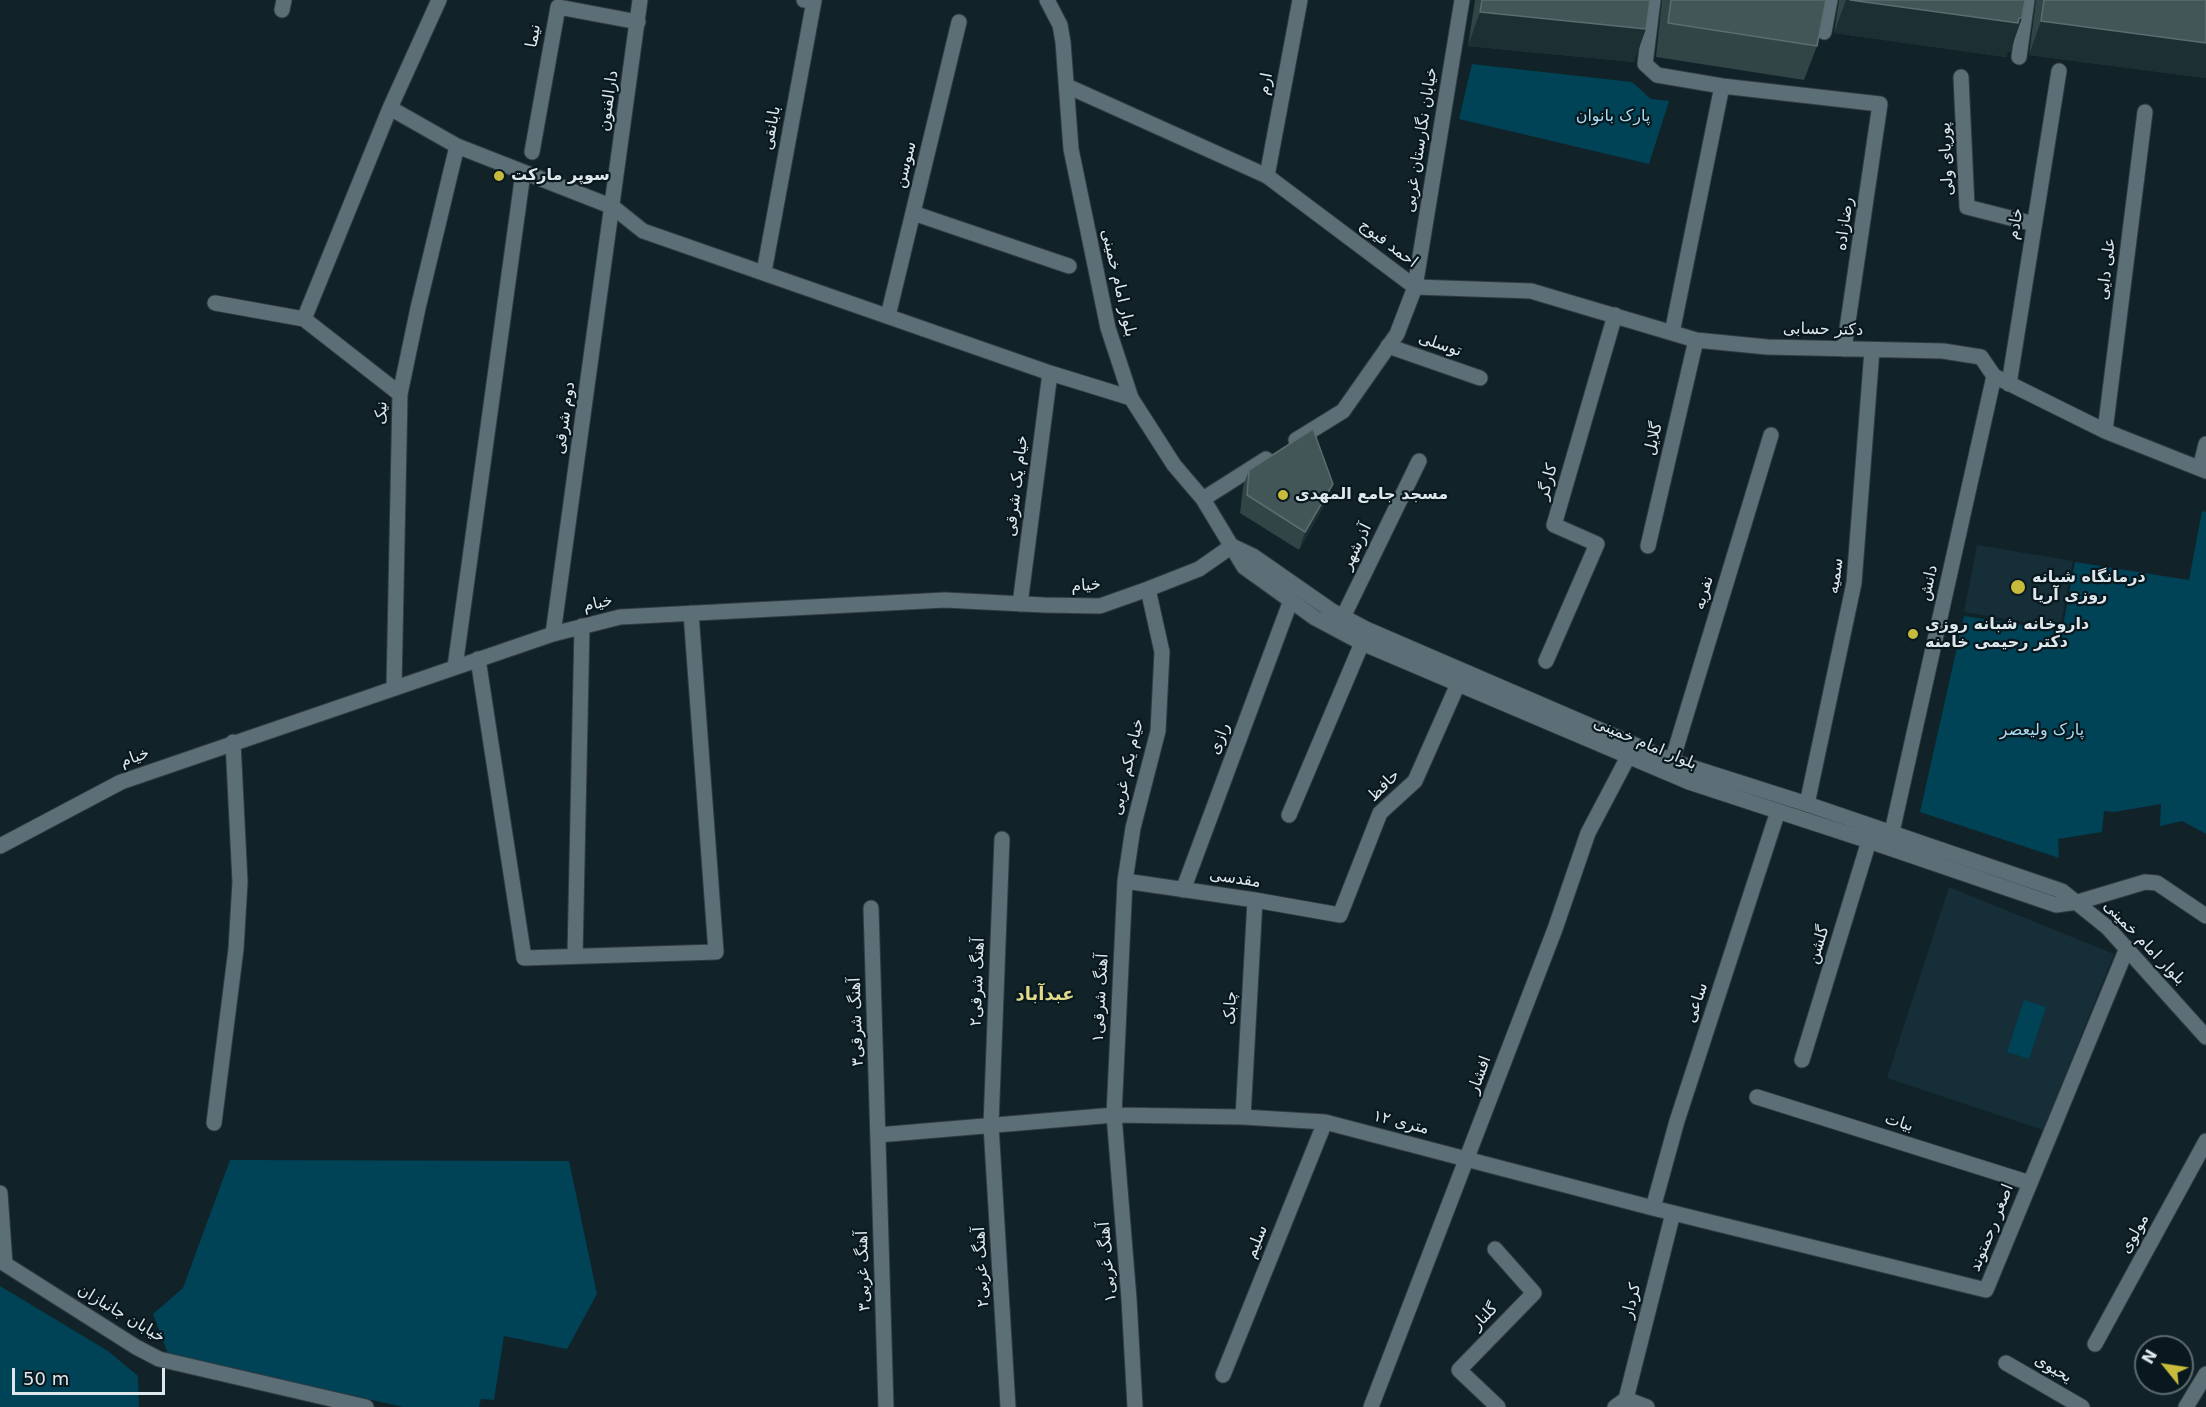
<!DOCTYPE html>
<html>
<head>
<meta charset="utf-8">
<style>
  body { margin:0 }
  #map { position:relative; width:2206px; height:1407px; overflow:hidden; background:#112228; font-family:"DejaVu Sans",sans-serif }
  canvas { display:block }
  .north { position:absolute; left:2134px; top:1335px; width:60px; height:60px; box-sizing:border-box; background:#08181e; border:2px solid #5d6b70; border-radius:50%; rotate:300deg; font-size:16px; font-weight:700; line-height:24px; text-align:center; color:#dde7ec }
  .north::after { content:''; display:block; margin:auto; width:21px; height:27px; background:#c8bb3b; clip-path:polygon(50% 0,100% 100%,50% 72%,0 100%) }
  .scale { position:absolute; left:12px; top:1368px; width:153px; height:27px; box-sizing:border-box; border:3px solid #dde7ec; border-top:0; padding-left:8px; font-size:18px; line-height:21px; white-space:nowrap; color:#dde7ec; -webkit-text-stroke:4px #08181e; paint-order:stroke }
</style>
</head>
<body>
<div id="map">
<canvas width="2206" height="1407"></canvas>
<div class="north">N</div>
<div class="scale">50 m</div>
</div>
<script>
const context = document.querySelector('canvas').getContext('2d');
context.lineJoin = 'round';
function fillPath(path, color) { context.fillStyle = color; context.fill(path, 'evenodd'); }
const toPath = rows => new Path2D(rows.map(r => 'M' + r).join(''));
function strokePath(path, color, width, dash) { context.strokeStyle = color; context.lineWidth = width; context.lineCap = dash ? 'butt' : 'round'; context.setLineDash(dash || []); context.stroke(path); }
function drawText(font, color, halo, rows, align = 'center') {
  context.font = font + ' "DejaVu Sans",Vazirmatn,sans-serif'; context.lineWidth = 4.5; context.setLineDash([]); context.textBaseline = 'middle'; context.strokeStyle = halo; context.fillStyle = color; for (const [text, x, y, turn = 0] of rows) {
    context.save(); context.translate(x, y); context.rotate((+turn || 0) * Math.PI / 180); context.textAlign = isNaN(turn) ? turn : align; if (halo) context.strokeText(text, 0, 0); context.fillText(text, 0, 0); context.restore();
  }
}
const built = toPath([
  [1977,545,2073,561,2060,628,1964,612],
  [1949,887,2114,954,2043,1130,1887,1078]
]);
const green = toPath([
  [1472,64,1632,82,1651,99,1669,101,1649,164,1459,119],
  [2202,511,2206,512,2206,834,2182,821,2160,826,2161,804,2114,812,2104,811,2102,832,2058,839,2059,858,1920,812,1964,616,2062,631,2075,562,2189,580],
  [2024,1000,2046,1007,2029,1059,2007,1052],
  [230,1160,569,1161,597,1294,567,1349,504,1336,494,1400,481,1399,479,1407,403,1407,168,1354,153,1314,183,1288],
  [0,1286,108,1351,138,1376,139,1407,0,1407]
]);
const minor = toPath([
  [1653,0,1645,64,1657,75,1722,86,1880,104,1844,349],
  [282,10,284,0],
  [1824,32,1830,0],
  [2019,57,2027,0],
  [1961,77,1967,207,2034,224],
  [390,108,457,146,613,207,643,231,1050,373,1131,398],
  [532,152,558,7,638,22],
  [1267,176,1300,0],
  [913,213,1069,266],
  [764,272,814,1,804,0],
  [1415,287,1531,291,1696,340,1767,347,1943,351,1981,357,1994,376,2105,431,2206,471],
  [215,303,304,319,400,394],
  [888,316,959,22],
  [304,319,390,108,439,0],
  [1672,333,1722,86],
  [1388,346,1480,378],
  [2009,384,2059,71],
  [2105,431,2145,112],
  [2200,468,2206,444],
  [1648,546,1696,340],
  [1020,604,1050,373],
  [1343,617,1419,461],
  [553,634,640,0],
  [478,659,524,958,716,952,691,613],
  [1546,661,1597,544,1554,525,1615,315],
  [455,667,523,173],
  [394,688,400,394,418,308,457,146],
  [1672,761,1771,435],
  [1807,804,1854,583,1872,350],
  [1289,815,1362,643],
  [1892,832,1994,376],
  [1002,839,991,1125,1008,1407],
  [0,846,121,782,553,634,620,617,945,600,1044,605,1100,606,1148,589,1199,569,1232,546],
  [1125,881,1255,900,1340,915,1380,813,1415,781,1458,684],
  [1183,890,1291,600],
  [2078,902,2145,882,2157,883,2206,916],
  [871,908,886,1407],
  [575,956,582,626],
  [1802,1060,1869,841],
  [1757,1097,2030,1183],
  [1243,1117,1255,900],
  [214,1123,236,949,240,882,233,742],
  [878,1135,1114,1115,1243,1117,1325,1122,1653,1208,1986,1290,2127,948],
  [0,1193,5,1264,136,1347,159,1359,366,1407],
  [1653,1208,1677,1121,1778,811],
  [1495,1249,1534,1293,1459,1370,1498,1407],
  [2095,1344,2206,1141],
  [2006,1363,2082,1407],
  [1223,1375,1325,1122],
  [1626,1399,1673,1213],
  [1135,1407,1129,1299,1114,1115,1125,881,1133,828,1158,731,1162,652,1148,589],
  [1371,1407,1555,929,1588,833,1628,757],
  [1615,1407,1626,1399,1647,1407],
  [2186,1407,2206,1374]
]);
const tertiary = toPath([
  [1047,0,1060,25,1063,42,1071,149,1108,328,1131,398,1174,465,1203,499,1244,567,1315,618,1362,643,1689,782,1869,841,2056,905,2078,902],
  [1067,86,1267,176,1415,287],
  [1296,440,1343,411,1397,334,1415,287,1462,0],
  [1203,499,1266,459],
  [1232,546,1253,556,1332,611,1366,629,1672,761,1807,804,2062,891,2108,928,2206,1037]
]);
const wall = toPath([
  [1475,0,1650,0,1634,62,1468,46],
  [1662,0,1826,0,1817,46,1804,80,1656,57],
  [1839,0,2025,0,2010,52,2008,52,2006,57,1834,33],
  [2036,0,2206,0,2206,78,2029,55],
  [1249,470,1326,502,1299,550,1240,513,1243,487]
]);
const shadedWall = toPath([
  [1846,0,1850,0,2022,18,2010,52,2008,52,2006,57,1834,33],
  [1480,12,1646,29,1634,62,1468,46],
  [2041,21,2206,43,2206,78,2029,55],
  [1333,484,1326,502,1299,550,1305,532]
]);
const building = toPath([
  [1482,0,1650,0,1646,29,1480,12,1482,0],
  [1671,0,1826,0,1817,46,1668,23,1671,0],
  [1850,0,2025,0,2022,18,2019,18,2018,23,1850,0],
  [2044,0,2206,0,2206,43,2041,21,2044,0],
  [1313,429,1333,484,1305,532,1247,495,1249,470,1313,429]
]);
const markers = [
  [499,176,6,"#c8bb3b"],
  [1283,495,6,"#c8bb3b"],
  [2018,587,8,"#c8bb3b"],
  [1913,634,6,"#c8bb3b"]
];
const streetNames = [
  ["نیما",534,36,-80],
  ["ارم",1266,84,-79],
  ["دارالفنون",609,101,-82],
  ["بابانقی",772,128,-80],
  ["خیابان نگارستان غربی",1421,140,-81],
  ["پوریای ولی",1947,159,-93],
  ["سوسن",906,165,-76],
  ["رضازاده",1845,224,-82],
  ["خادم",2016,224,-81],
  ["احمد فیوج",1388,244,37],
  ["علی دایی",2107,269,-83],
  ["بلوار امام خمینی",1118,283,77],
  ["دکتر حسابی",1823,330,1],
  ["توسلی",1440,345,19],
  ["نیک",382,413,-89],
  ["دوم شرقی",565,418,-82],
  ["گلایل",1654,439,-77],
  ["کارگر",1548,482,-74],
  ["خیام یک شرقی",1017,486,-83],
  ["آذرشهر",1357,547,-64],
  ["سمیه",1836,576,-82],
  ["دانش",1929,583,-77],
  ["خیام",1086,586,-4],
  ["نفریه",1704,593,-73],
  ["خیام",598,604,-13],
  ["رازی",1220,739,-69],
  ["بلوار امام خمینی",1645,744,23],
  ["خیام",135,758,-20],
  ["خیام یکم غربی",1128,767,-77],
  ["حافظ",1384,786,-45],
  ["مقدسی",1235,879,9],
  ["بلوار امام خمینی",2144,943,46],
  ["گلشن",1819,945,-73],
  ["آهنگ شرقی۲",978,982,-88],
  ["آهنگ شرقی۱",1101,998,-87],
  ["ساعی",1697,1003,-72],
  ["چابک",1231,1008,-87],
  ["آهنگ شرقی۳",857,1022,-92],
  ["افشار",1480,1075,-69],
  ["۱۲ متری",1401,1123,14],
  ["بیات",1899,1123,18],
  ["اصغر رحمتوند",1992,1228,-68],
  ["مولوی",2135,1234,-61],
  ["سلیم",1257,1242,-68],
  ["آهنگ غربی۱",1108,1262,-95],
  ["آهنگ غربی۲",982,1267,-93],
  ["آهنگ غربی۳",864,1271,-92],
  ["کردار",1632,1301,-76],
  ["خیابان جانبازان",121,1314,31],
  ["گلنار",1485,1317,-46],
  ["یحیوی",2053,1369,30]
];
const parkNames = [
  ["پارک بانوان",1613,117],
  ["پارک ولیعصر",2042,731]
];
const poiNames = [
  ["سوپر مارکت",511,176],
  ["مسجد جامع المهدی",1295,495],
  ["درمانگاه شبانه",2032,578],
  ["روزی آریا",2032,596],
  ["داروخانه شبانه روزی",1925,625],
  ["دکتر رحیمی خامنه",1925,643]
];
const neighbourhoodNames = [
  ["عبدآباد",1045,995]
];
fillPath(built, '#152e37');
fillPath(green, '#004356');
strokePath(minor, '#313b41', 17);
strokePath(tertiary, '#313b41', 17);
strokePath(minor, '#5c6e76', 15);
strokePath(tertiary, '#5c6e76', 15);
fillPath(wall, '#314446');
fillPath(shadedWall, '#1c2f32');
fillPath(building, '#435657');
strokePath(building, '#5c6c6f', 1.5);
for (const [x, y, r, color] of markers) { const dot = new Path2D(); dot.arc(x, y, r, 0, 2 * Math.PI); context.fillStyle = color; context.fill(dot); strokePath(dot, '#08181e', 2); }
drawText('16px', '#dde7ec', '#08181e', streetNames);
drawText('16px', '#a9dcf2', '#08181e', parkNames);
drawText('bold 16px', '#dde7ec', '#08181e', poiNames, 'left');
drawText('bold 18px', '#e2da8b', '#08181e', neighbourhoodNames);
</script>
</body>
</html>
